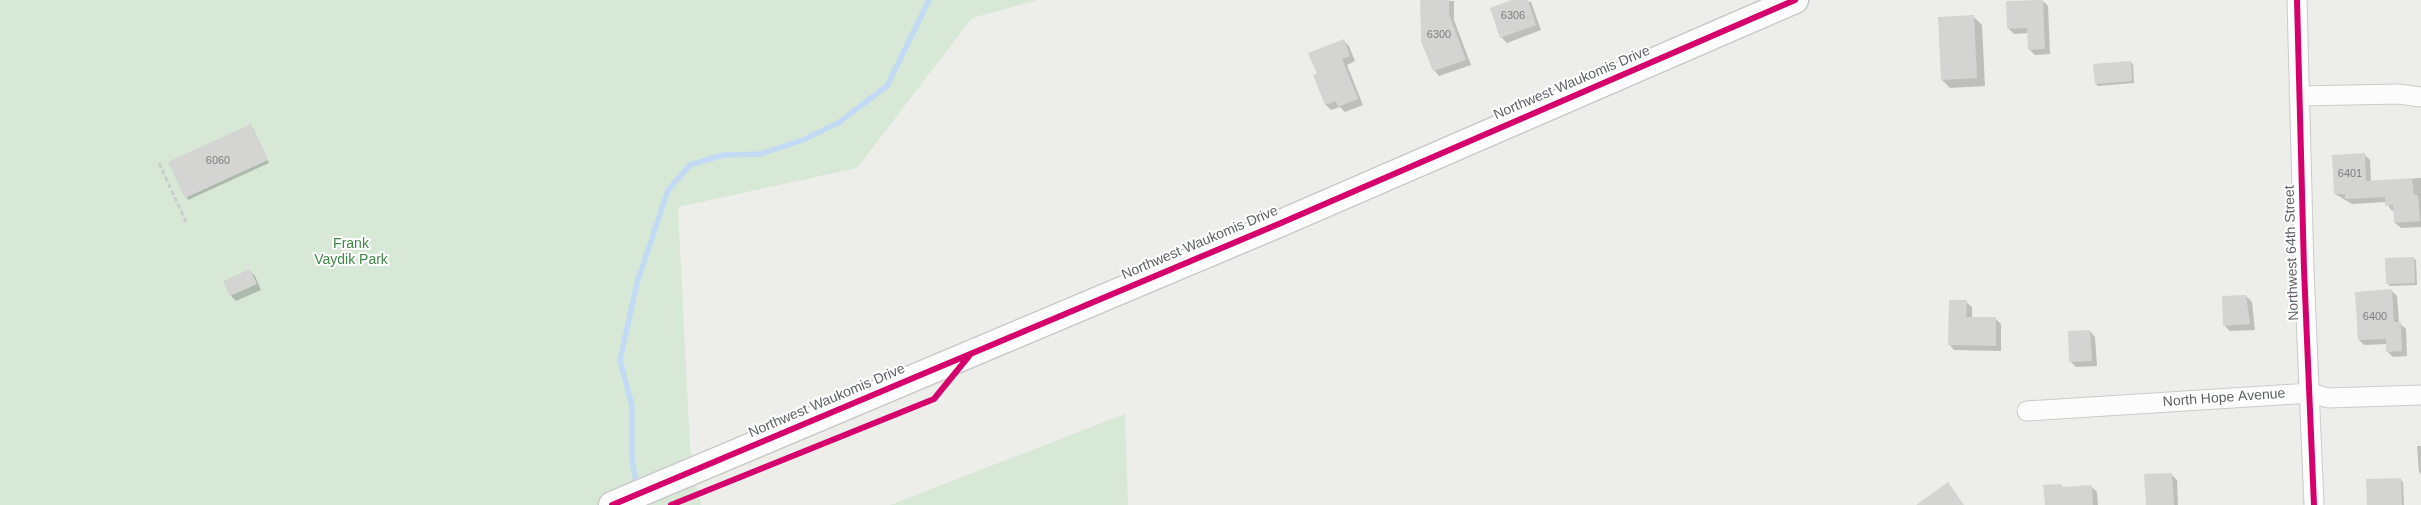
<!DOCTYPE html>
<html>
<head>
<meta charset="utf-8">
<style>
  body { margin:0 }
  canvas { display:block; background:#edede9 }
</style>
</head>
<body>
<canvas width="2421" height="505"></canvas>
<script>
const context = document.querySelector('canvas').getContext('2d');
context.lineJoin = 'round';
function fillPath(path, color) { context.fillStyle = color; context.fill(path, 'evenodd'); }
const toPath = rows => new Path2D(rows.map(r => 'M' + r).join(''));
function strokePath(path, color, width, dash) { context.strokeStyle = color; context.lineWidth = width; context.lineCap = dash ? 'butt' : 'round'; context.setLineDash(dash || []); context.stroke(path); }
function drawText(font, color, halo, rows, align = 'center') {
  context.font = font + ' Arial,sans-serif'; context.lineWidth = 4; context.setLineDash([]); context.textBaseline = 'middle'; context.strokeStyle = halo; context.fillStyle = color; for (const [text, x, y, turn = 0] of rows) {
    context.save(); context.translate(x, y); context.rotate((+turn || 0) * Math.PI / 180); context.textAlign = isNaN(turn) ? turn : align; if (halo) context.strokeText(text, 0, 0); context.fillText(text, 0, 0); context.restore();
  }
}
const green = toPath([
  [0,0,1038,0,972,18,857,168,678,207,690,448,701,505,0,505],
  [1125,414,1128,505,890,505]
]);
const shadow = toPath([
  [1421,0,1454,1,1454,20,1471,65,1439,76,1434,70],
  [1516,0,1531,2,1541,30,1507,43,1501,37],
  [2043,1,2048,6,2050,54,2035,55,2029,49,2029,33,2014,34,2008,28],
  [1973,16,1982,25,1985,86,1950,88,1942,80],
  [1343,40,1349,46,1355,61,1347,65,1363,105,1345,112,1340,107,1331,110,1326,105,1314,76,1318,74],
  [2130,62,2133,64,2134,83,2098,86,2096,84],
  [253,128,269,163,188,200,170,163],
  [2364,154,2370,160,2371,182,2421,178,2421,227,2401,228,2395,223,2395,210,2392,211,2386,202,2352,204,2335,194],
  [2413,258,2416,260,2417,285,2390,286,2387,283],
  [249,270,255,276,261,290,236,301,231,296,224,282],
  [2392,291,2397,296,2399,323,2406,329,2407,356,2393,357,2388,352,2387,344,2364,345,2359,340],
  [2246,296,2252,302,2255,330,2230,331,2224,325],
  [1966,302,1972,307,1972,318,1996,319,2001,324,2001,351,1954,350,1949,344],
  [2090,331,2095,337,2097,366,2076,367,2071,362],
  [2417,446,2421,446,2421,474,2419,472],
  [2171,474,2177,480,2178,505,2147,505],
  [2400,479,2403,482,2404,505,2368,505],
  [2061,485,2064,488,2091,486,2097,492,2098,505,2046,505]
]);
const stream = toPath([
  [637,487,632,460,632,406,620,360,637,283,668,190,690,165,723,155,760,154,803,140,838,123,887,86,929,0]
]);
const building = toPath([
  [1420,0,1449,0,1449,14,1466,60,1433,71,1421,41],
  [1512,0,1528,0,1536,25,1500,38,1490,8],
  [2043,0,2045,49,2028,50,2027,28,2007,29,2006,1],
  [1974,15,1977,78,1941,80,1938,17],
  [1344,39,1350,56,1342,59,1358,99,1338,107,1336,101,1325,105,1313,75,1317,74,1308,53],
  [2131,61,2132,81,2095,84,2093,64],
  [251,124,268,160,185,198,168,162],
  [2365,153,2366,181,2412,178,2414,195,2418,195,2420,221,2394,223,2393,205,2385,206,2385,197,2345,199,2345,194,2334,194,2332,155],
  [2414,257,2415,283,2386,284,2385,258],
  [250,269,257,284,230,296,223,281],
  [2392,289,2394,322,2401,322,2402,351,2386,352,2386,339,2358,340,2355,292],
  [2246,295,2250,324,2223,326,2222,296],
  [1949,300,1967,300,1966,317,1996,317,1996,346,1948,345],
  [2090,330,2092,361,2069,362,2068,331],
  [2172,473,2174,505,2146,505,2144,474],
  [2401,478,2402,505,2367,505,2366,479],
  [1948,482,1964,505,1916,505],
  [2061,484,2062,487,2092,485,2093,505,2045,505,2043,485]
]);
const path = toPath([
  [159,163,187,224]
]);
const minor = toPath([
  [2297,0,2304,269,2314,505],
  [2299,96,2399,94,2421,97],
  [2027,411,2311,393,2328,398,2421,395]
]);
const secondary = toPath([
  [612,505,1281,223,1795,0]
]);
const cycleway = toPath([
  [2297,0,2304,269,2314,505],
  [612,505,1281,223,1795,0],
  [671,505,934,399,969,356]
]);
const numberNames = [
  ["6306",1513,16],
  ["6300",1439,35],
  ["6060",218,161],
  ["6401",2350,174],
  ["6400",2375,317]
];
const streetNames = [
  ["Northwest Waukomis Drive",1572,83,-23],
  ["Northwest Waukomis Drive",1200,243,-23],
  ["Northwest 64th Street",2292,253,-92],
  ["North Hope Avenue",2224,398,-4],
  ["Northwest Waukomis Drive",827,401,-23]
];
const parkNames = [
  ["Frank",351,244],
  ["Vaydik Park",351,260]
];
fillPath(green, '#d8e8d7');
fillPath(shadow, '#0003');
strokePath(stream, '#c2daf4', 5.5);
fillPath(building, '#d4d4d2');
strokePath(minor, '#cbcbca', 21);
strokePath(secondary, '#c9c9ca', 29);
strokePath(path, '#c9cecb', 3, [5, 2.5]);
strokePath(minor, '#fcfcfc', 19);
strokePath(secondary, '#fcfcfc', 26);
strokePath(cycleway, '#d6006c', 6);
drawText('11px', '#7e7f82', null, numberNames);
drawText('14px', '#5f6166', '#fff', streetNames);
drawText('14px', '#3e8547', '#fff', parkNames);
</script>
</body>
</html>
